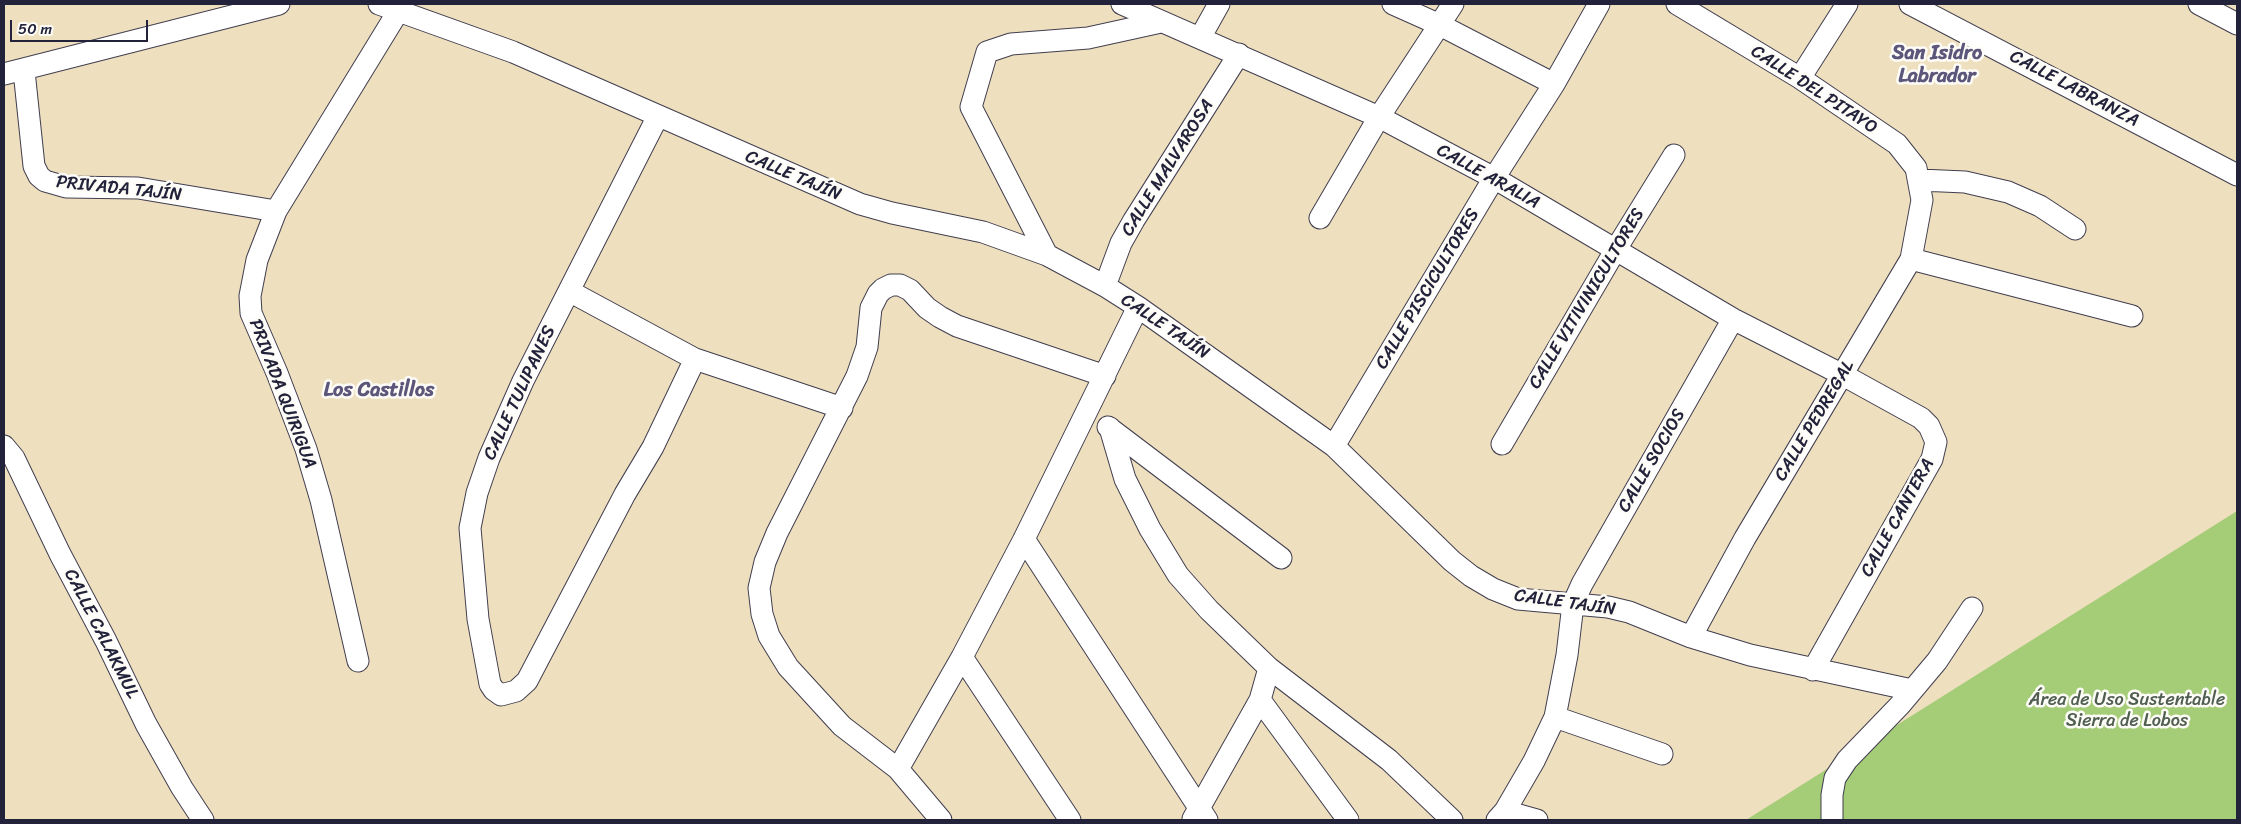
<!DOCTYPE html>
<html>
<head>
<meta charset="utf-8">
<style>
  body { margin:0 }
  #map { position:relative; width:2241px; height:824px; overflow:hidden; background:#eedfbe; font-family:Sriracha,sans-serif }
  canvas { display:block }
  .frame { position:absolute; inset:0; border:5px solid #22223b; pointer-events:none }
  .scale { position:absolute; left:10px; top:20px; width:138px; height:22px; box-sizing:border-box; border:2px solid #22223b; border-top:0; padding-left:6px; font-size:15px; line-height:18px; white-space:nowrap; color:#22223b; -webkit-text-stroke:4px #fdfcf7; paint-order:stroke }
</style>
</head>
<body>
<div id="map">
<canvas width="2241" height="824"></canvas>
<div class="frame"></div>
<div class="scale">50 m</div>
</div>
<script>
const context = document.querySelector('canvas').getContext('2d');
context.lineJoin = 'round';
function fillPath(path, color) { context.fillStyle = color; context.fill(path, 'evenodd'); }
const toPath = rows => new Path2D(rows.map(r => 'M' + r).join(''));
function strokePath(path, color, width, dash) { context.strokeStyle = color; context.lineWidth = width; context.lineCap = dash ? 'butt' : 'round'; context.setLineDash(dash || []); context.stroke(path); }
function drawText(font, color, halo, rows, align = 'center') {
  context.font = font + ' Sriracha,sans-serif'; context.lineWidth = 5; context.setLineDash([]); context.textBaseline = 'middle'; context.strokeStyle = halo; context.fillStyle = color; for (const [text, x, y, turn = 0] of rows) {
    context.save(); context.translate(x, y); context.rotate((+turn || 0) * Math.PI / 180); context.textAlign = isNaN(turn) ? turn : align; if (halo) context.strokeText(text, 0, 0); context.fillText(text, 0, 0); context.restore();
  }
}
const green = toPath([
  [2237,511,2237,820,1746,820]
]);
const street = toPath([
  [379,4,513,52,860,204,892,213,983,232,1047,255,1105,286,1138,307,1334,446,1452,561,1471,576,1493,589,1518,599,1608,607,1629,612,1691,637,1750,655,1912,690],
  [1122,4,1379,117,1494,178,1733,319,1843,375,1921,418,1929,426,1936,442,1932,459,1813,670],
  [1393,4,1440,25,1554,84],
  [1677,4,1800,78,1897,144,1916,168,1922,200,1911,259,1745,538,1691,637],
  [1910,4,2237,175],
  [2199,4,2237,24],
  [1200,38,1219,4],
  [24,71,34,166,39,176,45,181,66,187,138,188,276,211],
  [4,74,279,4],
  [1800,78,1847,4],
  [658,116,523,381,489,458,477,493,470,528,478,619,490,684,494,690,501,695,516,691,527,681,625,494,653,447,695,359],
  [1920,180,1965,182,2008,192,2040,206,2075,229],
  [1320,218,1379,117,1453,4],
  [1047,255,971,107,987,52,1011,44,1088,38,1161,22],
  [1911,259,2132,316],
  [1105,286,1121,243,1134,220,1239,54],
  [569,291,695,359,842,408],
  [1108,427,1281,558],
  [1110,428,1125,479,1150,529,1178,575,1209,610,1269,668,1389,760,1452,820],
  [1502,444,1616,249,1674,155],
  [4,446,14,458,60,554,106,641,146,724,182,788,203,820],
  [1334,446,1494,178,1554,84,1599,4],
  [1024,539,1207,820],
  [962,657,1070,820],
  [358,661,321,500,306,449,277,373,251,313,250,296,257,260,276,211,399,10],
  [1260,700,1348,820],
  [1555,717,1662,754],
  [898,769,962,657,1024,539,1138,307],
  [1505,811,1537,820],
  [1193,819,1260,700,1269,668],
  [941,820,898,769,842,726,788,667,769,636,762,614,759,588,765,562,777,533,857,376,867,347,871,308,878,294,883,289,891,285,900,285,910,290,927,308,940,317,957,326,1105,376],
  [1497,820,1505,811,1534,761,1555,717,1567,655,1573,604,1582,584,1733,319],
  [1832,820,1832,795,1835,778,1847,760,1900,705,1937,661,1972,608]
]);
const streetNames = [
  ["CALLE LABRANZA",2074,89,28],
  ["CALLE DEL PITAYO",1814,90,33],
  ["CALLE MALVAROSA",1168,168,-58],
  ["CALLE TAJÍN",793,176,23],
  ["CALLE ARALIA",1488,177,29],
  ["PRIVADA TAJÍN",119,189,6],
  ["CALLE PISCICULTORES",1428,289,-59],
  ["CALLE VITIVINICULTORES",1587,299,-59],
  ["CALLE TAJÍN",1165,327,34],
  ["CALLE TULIPANES",520,393,-65],
  ["PRIVADA QUIRIGUA",282,394,69],
  ["CALLE PEDREGAL",1815,421,-59],
  ["CALLE SOCIOS",1652,461,-60],
  ["CALLE CANTERA",1898,518,-61],
  ["CALLE TAJÍN",1565,603,8],
  ["CALLE CALAKMUL",101,634,63]
];
const parkNames = [
  ["Área de Uso Sustentable",2127,700],
  ["Sierra de Lobos",2127,721]
];
const quarterNames = [
  ["San Isidro",1937,54],
  ["Labrador",1937,77],
  ["Los Castillos",379,391]
];
fillPath(green, '#a5cc77');
strokePath(street, '#413e4f', 23);
strokePath(street, '#fff', 21);
drawText('18px', '#22223b', '#fdfcf7', streetNames);
drawText('18px', '#505e50', '#fdfcf7', parkNames);
drawText('bold 20px', '#5c567a', '#fdfcf7', quarterNames);
</script>
</body>
</html>
